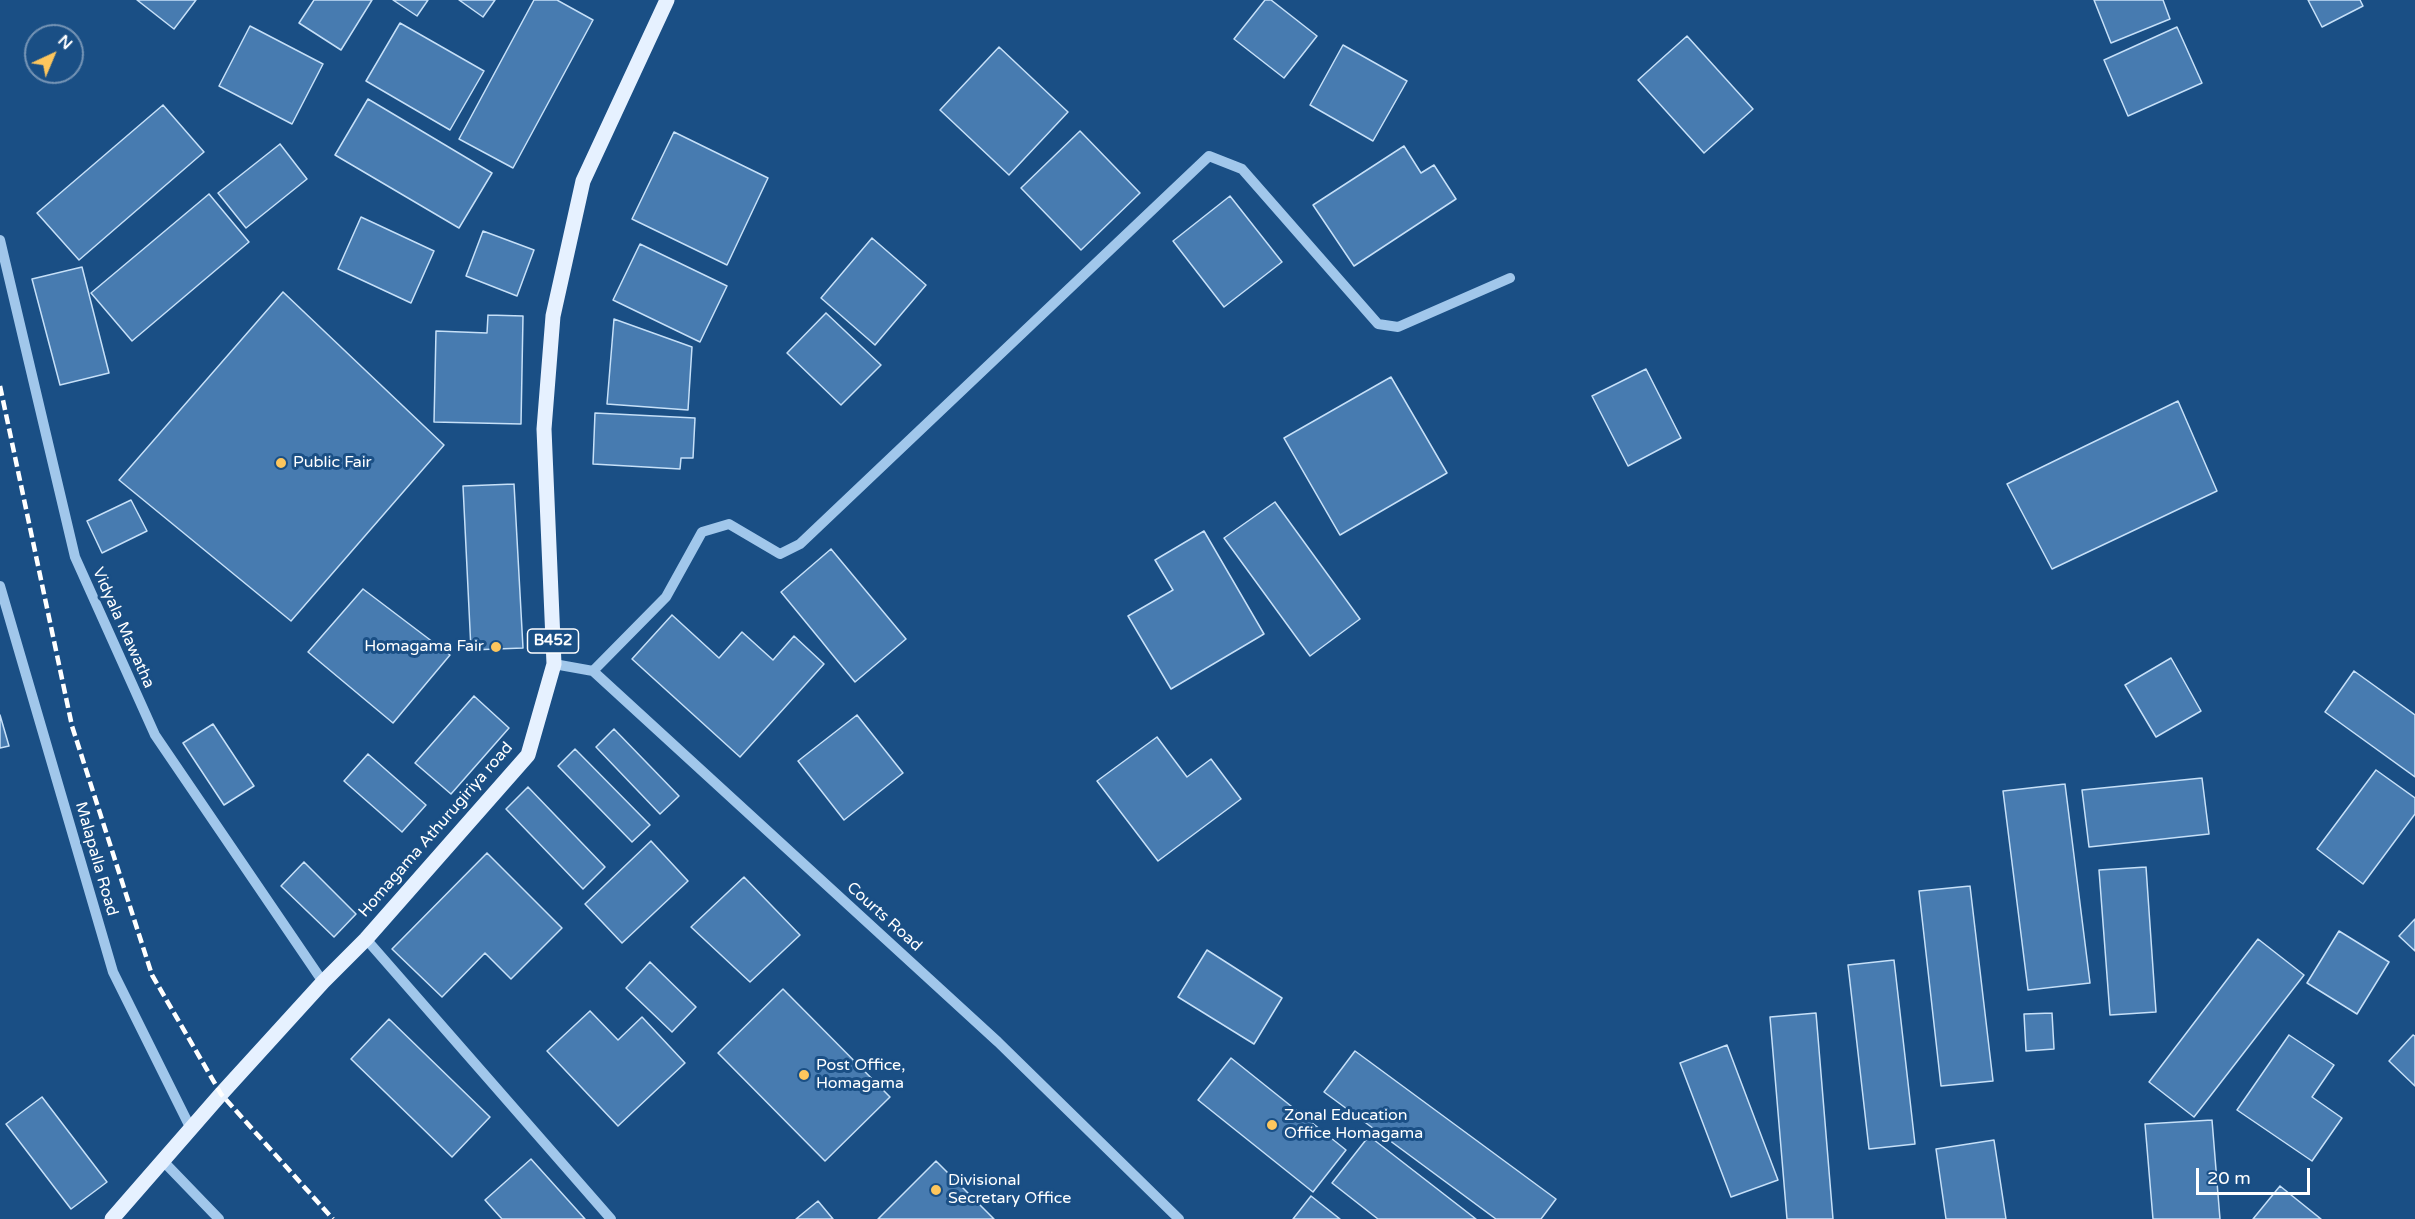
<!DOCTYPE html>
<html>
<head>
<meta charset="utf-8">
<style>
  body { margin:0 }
  #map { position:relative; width:2415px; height:1219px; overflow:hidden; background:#1a4f85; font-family:"Varela Round",sans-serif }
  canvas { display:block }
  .north { position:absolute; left:24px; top:24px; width:60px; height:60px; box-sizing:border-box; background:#1a4f85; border:2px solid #7695b6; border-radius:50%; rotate:44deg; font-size:16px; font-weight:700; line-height:24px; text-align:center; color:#fff }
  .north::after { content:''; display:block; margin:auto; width:21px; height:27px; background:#fdc65d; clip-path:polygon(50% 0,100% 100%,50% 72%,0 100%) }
  .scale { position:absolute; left:2196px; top:1168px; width:114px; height:27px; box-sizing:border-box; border:3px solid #fff; border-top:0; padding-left:8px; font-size:18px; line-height:21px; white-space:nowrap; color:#fff; -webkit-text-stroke:4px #1a4f85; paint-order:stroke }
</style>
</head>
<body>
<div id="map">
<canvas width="2415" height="1219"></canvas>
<div class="north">N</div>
<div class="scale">20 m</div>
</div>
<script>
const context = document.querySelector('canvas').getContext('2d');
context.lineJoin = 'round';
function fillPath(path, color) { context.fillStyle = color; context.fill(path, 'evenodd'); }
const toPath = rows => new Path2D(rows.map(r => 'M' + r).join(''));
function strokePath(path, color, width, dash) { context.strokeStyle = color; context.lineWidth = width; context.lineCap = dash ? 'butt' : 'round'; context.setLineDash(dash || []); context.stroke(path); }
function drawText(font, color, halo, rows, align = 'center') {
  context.font = font + ' "Varela Round",sans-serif'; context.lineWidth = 6; context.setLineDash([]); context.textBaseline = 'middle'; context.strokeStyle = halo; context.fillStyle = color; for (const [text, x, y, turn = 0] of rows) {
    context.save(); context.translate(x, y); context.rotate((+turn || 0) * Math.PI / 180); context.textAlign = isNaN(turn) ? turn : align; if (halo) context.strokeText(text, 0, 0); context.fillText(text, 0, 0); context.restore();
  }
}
const building = toPath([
  [137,0,196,0,174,29,137,0],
  [314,0,372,0,341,50,299,23,314,0],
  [393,0,428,0,417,16,393,0],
  [459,0,495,0,483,17,459,0],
  [534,0,557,0,593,20,513,168,459,139,534,0],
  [1265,0,1271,0,1317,36,1284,78,1234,39,1265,0],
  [2094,0,2163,0,2170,19,2111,43,2094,0],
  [2308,0,2360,0,2363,6,2322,27,2308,0],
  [400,23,484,71,450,130,366,81,400,23],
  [250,26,323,64,292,124,219,86,250,26],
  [2177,27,2202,83,2128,116,2104,60,2177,27],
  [1687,36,1753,109,1704,153,1638,80,1687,36],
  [1343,45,1407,81,1373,141,1310,105,1343,45],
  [999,47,1068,112,1009,175,940,110,999,47],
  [368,99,492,173,459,228,335,155,368,99],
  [163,105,204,152,79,260,37,213,163,105],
  [1080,131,1140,193,1081,250,1021,188,1080,131],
  [674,132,768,178,727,265,632,219,674,132],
  [280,144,307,179,246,228,218,193,280,144],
  [1404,146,1421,173,1434,165,1456,199,1354,266,1313,205,1404,146],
  [209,194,249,242,132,341,91,293,209,194],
  [1230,196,1282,262,1224,307,1173,241,1230,196],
  [361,217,434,251,411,303,338,269,361,217],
  [483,231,534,250,517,296,466,276,483,231],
  [872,238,926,285,875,345,821,298,872,238],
  [640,244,727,286,700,342,613,300,640,244],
  [82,267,109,373,60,385,32,279,82,267],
  [283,292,444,445,291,621,119,480,283,292],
  [826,313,881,365,841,405,787,353,826,313],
  [488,315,523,316,521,424,434,422,436,331,487,333,488,315],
  [614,319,692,347,688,410,607,404,614,319],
  [1646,369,1681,438,1628,466,1592,396,1646,369],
  [1391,377,1447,473,1340,535,1284,438,1391,377],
  [2178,401,2217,491,2052,569,2007,484,2178,401],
  [595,413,695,418,693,458,681,458,680,469,593,464,595,413],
  [514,484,523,648,471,650,463,486,514,484],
  [131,500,147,531,102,553,87,521,131,500],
  [1275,502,1360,619,1310,656,1224,538,1275,502],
  [1204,531,1264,634,1171,689,1128,616,1173,590,1155,560,1204,531],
  [831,549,906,639,855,682,781,592,831,549],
  [363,589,450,655,393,723,308,652,363,589],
  [672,615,719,658,742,632,773,660,794,636,824,664,740,757,632,659,672,615],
  [2171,658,2201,711,2156,737,2125,685,2171,658],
  [2354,671,2415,715,2415,777,2325,712,2354,671],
  [474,696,509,728,451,794,415,763,474,696],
  [0,715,9,746,0,748,0,715],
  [857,715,903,773,844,820,798,761,857,715],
  [213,724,254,786,224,805,183,743,213,724],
  [614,729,679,796,660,814,596,747,614,729],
  [1157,737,1187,777,1211,759,1241,799,1158,861,1097,781,1157,737],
  [575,749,650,825,632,842,558,766,575,749],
  [368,754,426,805,402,832,344,781,368,754],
  [2376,770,2415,798,2415,814,2363,884,2317,849,2376,770],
  [2202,778,2209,834,2089,847,2082,790,2202,778],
  [2065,784,2090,983,2028,990,2003,791,2065,784],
  [528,787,605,867,583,889,506,809,528,787],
  [651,841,688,881,622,943,585,904,651,841],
  [487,853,562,928,511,979,485,953,442,997,392,949,487,853],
  [304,862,356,914,334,937,281,886,304,862],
  [2146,867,2156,1012,2110,1015,2099,870,2146,867],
  [744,877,800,935,750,982,691,927,744,877],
  [1970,886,1993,1081,1941,1086,1919,891,1970,886],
  [2415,919,2415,951,2399,936,2415,919],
  [2339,931,2389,962,2357,1014,2307,983,2339,931],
  [2258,939,2304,975,2194,1117,2149,1082,2258,939],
  [1207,950,1282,998,1254,1044,1178,997,1207,950],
  [1894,960,1915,1144,1869,1149,1848,965,1894,960],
  [650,962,696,1007,672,1032,626,988,650,962],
  [783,989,890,1097,825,1161,718,1053,783,989],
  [590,1011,618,1040,642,1017,685,1063,618,1126,547,1051,590,1011],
  [1816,1013,1833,1219,1787,1219,1770,1017,1816,1013],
  [2052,1013,2054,1049,2026,1051,2024,1014,2052,1013],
  [389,1019,490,1117,452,1157,351,1059,389,1019],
  [2289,1035,2334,1065,2312,1097,2342,1118,2312,1161,2237,1110,2289,1035],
  [2413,1035,2415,1036,2415,1086,2389,1061,2413,1035],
  [1727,1045,1778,1180,1731,1197,1680,1063,1727,1045],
  [1355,1051,1556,1199,1541,1219,1496,1219,1324,1092,1355,1051],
  [1231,1058,1346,1150,1313,1192,1198,1100,1231,1058],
  [42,1097,107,1182,71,1209,6,1124,42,1097],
  [2212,1120,2220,1219,2153,1219,2145,1124,2212,1120],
  [1369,1136,1476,1219,1378,1219,1332,1183,1369,1136],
  [1994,1140,2006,1219,1946,1219,1936,1149,1994,1140],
  [531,1159,585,1219,502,1219,485,1200,531,1159],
  [936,1161,994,1219,878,1219,936,1161],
  [2280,1186,2321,1219,2253,1219,2280,1186],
  [1311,1196,1340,1219,1293,1219,1311,1196],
  [818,1201,833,1219,796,1219,818,1201]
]);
const minor = toPath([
  [0,240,75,557,155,735,323,982],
  [0,586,113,972,191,1129],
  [554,664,593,671,998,1042,1179,1219],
  [593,671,666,597,702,532,729,524,780,554,800,544,1209,156,1242,169,1378,324,1398,327,1510,278],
  [366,939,611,1219],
  [164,1162,219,1219]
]);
const major = toPath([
  [112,1219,221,1094,323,982,366,939,528,755,554,664,544,429,553,316,583,181,667,0]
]);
const rail = toPath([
  [0,386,72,726,152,975,221,1094,333,1219]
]);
const markers = [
  [281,463,6,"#fdc65d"],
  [496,647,6,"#fdc65d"],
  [804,1075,6,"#fdc65d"],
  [1272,1125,6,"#fdc65d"],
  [936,1190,6,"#fdc65d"]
];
const shields = [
  [553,641,51]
];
const shieldNames = [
  ["B452",553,641]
];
const poiNames = [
  ["Public Fair",293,463],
  ["Homagama Fair",484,647,"right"],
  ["Post Office,",816,1066],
  ["Homagama",816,1084],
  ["Zonal Education",1284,1116],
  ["Office Homagama",1284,1134],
  ["Divisional",948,1181],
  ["Secretary Office",948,1199]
];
const streetNames = [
  ["Vidyala Mawatha",123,628,66],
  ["Homagama Athurugiriya road",436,830,-49],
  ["Malapalla Road",96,859,74],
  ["Courts Road",884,917,42]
];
fillPath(building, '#477bb0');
strokePath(building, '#c6e0f8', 1.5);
strokePath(minor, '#a1c7eb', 10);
strokePath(major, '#e6f1ff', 15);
strokePath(rail, '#fff', 4.5, [10, 4.5]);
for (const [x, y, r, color] of markers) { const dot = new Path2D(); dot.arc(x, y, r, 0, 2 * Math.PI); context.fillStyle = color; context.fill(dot); strokePath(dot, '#1a4f85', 2); }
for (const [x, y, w] of shields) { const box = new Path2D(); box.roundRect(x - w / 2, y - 12, w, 24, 4.5); context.fillStyle = '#1a4f85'; context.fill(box); strokePath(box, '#fff', 1.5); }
drawText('bold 15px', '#fff', null, shieldNames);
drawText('16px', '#fff', '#1a4f85', poiNames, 'left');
drawText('16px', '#fff', '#1a4f85', streetNames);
</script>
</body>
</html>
